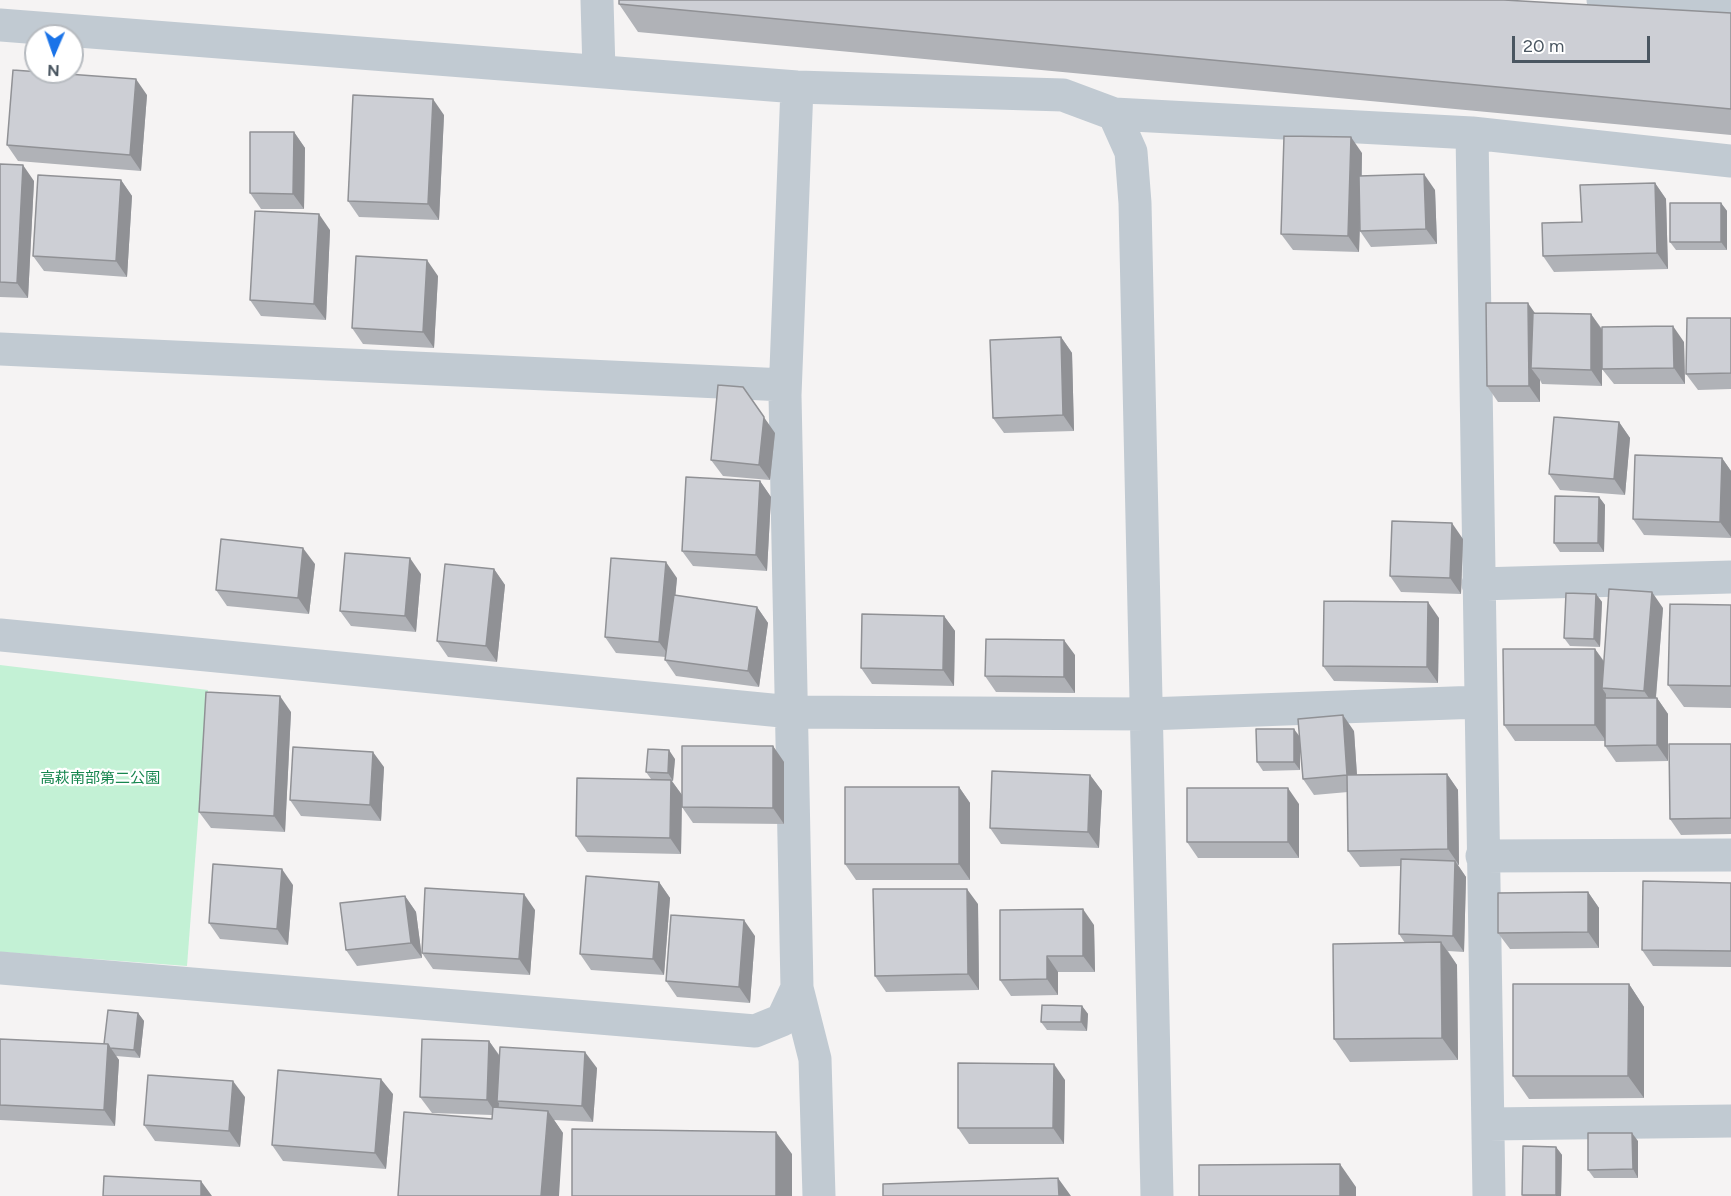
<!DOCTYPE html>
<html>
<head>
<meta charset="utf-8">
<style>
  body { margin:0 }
  #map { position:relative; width:1731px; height:1196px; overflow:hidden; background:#f5f3f3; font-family:Figtree,sans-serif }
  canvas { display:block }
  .north { position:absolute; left:24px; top:24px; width:60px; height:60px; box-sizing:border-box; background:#fff; border:2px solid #b7bbc0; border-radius:50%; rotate:182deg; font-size:16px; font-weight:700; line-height:24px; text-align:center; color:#4a5661 }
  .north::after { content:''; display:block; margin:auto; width:21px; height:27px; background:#1a73e8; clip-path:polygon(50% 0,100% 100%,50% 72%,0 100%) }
  .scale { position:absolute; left:1512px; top:36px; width:138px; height:27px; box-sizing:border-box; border:3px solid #4a5661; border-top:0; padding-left:8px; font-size:18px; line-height:21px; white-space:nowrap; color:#4a5661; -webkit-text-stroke:4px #fff; paint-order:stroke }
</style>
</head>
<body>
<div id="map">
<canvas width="1731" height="1196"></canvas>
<div class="north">N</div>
<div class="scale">20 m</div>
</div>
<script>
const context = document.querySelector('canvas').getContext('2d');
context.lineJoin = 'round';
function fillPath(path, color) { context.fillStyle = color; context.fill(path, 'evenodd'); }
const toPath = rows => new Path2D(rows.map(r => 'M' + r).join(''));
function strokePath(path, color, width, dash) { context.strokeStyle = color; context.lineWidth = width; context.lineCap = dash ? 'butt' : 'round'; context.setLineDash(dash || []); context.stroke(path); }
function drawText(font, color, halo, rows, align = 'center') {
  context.font = font + ' Figtree,"Noto Sans JP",sans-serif'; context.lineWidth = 4.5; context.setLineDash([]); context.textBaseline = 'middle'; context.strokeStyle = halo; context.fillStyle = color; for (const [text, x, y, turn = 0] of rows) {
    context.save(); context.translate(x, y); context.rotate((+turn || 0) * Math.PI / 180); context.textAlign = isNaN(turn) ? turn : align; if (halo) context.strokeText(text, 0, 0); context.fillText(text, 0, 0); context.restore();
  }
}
const green = toPath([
  [0,665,208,690,187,966,0,952]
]);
const minor = toPath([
  [597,0,599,71],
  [1603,0,1731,8],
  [0,25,797,87,1063,95,1114,114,1131,152,1135,203,1157,1196],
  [797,87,785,395,797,988,815,1059,819,1196],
  [1114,114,1472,133,1731,161],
  [1472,133,1489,1196],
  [0,349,785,385],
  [1478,584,1731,577],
  [0,635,792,712,1147,714,1480,702],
  [1482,856,1731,855],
  [0,968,755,1031,782,1020,797,988],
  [1489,1124,1731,1121]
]);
const wall = toPath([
  [619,4,1731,13,1731,135,638,32],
  [147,95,141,171,18,161,7,145],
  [444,115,439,220,359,217,348,201],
  [294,132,305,148,304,209,261,209,250,193],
  [1362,153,1362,176,1435,190,1437,244,1371,247,1360,231,1360,226,1359,252,1293,250,1281,234],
  [0,164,34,181,28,298,0,297],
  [121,180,132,196,127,277,44,271,33,256],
  [1655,183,1666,199,1668,269,1554,272,1543,256,1582,222],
  [1721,203,1727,211,1727,250,1676,250,1670,242],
  [330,230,326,320,261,316,250,300],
  [438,276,434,348,363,344,352,328],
  [1534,313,1591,314,1602,329,1684,342,1685,384,1614,384,1602,369,1602,347,1602,386,1542,384,1540,380,1540,402,1498,402,1487,386],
  [1731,318,1731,389,1698,390,1686,374],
  [1061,337,1072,353,1074,431,1004,433,993,418],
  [1619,422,1630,438,1625,495,1560,490,1549,474],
  [775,433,770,480,723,476,711,460],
  [1722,458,1731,471,1731,538,1644,535,1633,519],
  [760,481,771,497,767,571,693,566,682,551],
  [1599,497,1605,505,1604,552,1560,552,1554,543],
  [1463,539,1461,594,1401,592,1390,576],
  [315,564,309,614,227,606,216,590],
  [494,569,505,585,497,662,448,657,437,641],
  [421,574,416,632,351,626,340,611],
  [677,578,675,596,757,607,768,623,759,687,676,676,665,660,666,657,616,653,605,637],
  [1596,594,1602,602,1600,647,1570,646,1564,638],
  [1731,605,1731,708,1684,707,1668,685],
  [1663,608,1656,698,1657,698,1668,714,1668,761,1616,762,1605,746,1605,741,1515,741,1504,725,1595,649,1604,661],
  [944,616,955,631,954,686,872,684,861,668],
  [1439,618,1438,683,1334,681,1323,666],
  [1075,655,1075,693,996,692,985,676],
  [291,712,285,832,211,828,199,812],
  [1354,731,1357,775,1447,774,1458,790,1459,865,1458,865,1466,877,1464,952,1448,951,1457,965,1458,1060,1350,1062,1334,1039,1405,943,1399,934,1401,866,1360,867,1348,851,1348,792,1314,795,1303,779,1300,741,1300,770,1263,771,1257,762,1299,736],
  [1731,744,1731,834,1681,835,1670,819],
  [773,746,784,762,784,824,693,823,682,807],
  [675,759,673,781,672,781,682,795,681,854,587,852,576,836,651,779,646,772],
  [384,767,381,821,301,816,290,800],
  [1090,775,1102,791,1099,848,1001,844,990,828],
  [959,787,970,803,970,880,856,880,845,864],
  [1299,804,1299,858,1198,858,1187,842],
  [659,882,670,898,664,975,591,970,580,954],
  [1731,883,1731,967,1653,966,1642,950],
  [293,885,288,945,220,939,209,923],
  [1588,892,1599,908,1599,948,1510,949,1498,933],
  [405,896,416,912,422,958,357,966,346,950],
  [978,904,979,990,886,992,875,976],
  [535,910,530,975,433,969,422,953],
  [1094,925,1095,972,1058,972,1058,995,1011,996,1000,980],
  [755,936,750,1003,677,997,666,981],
  [1629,984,1644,1007,1644,1098,1529,1099,1513,1076],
  [1082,1006,1088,1014,1087,1031,1047,1030,1041,1022],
  [138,1013,144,1021,140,1058,116,1056,119,1060,115,1126,0,1120,0,1039,104,1044],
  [489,1041,500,1056,597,1068,593,1122,554,1120,563,1133,492,1119,492,1115,432,1113,420,1097],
  [1065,1080,1064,1144,969,1144,958,1128],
  [393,1094,386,1169,283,1161,272,1145],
  [245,1097,240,1147,155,1141,144,1125],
  [1638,1141,1638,1178,1594,1178,1588,1170],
  [1556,1147,1562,1155,1561,1196,1523,1196,1522,1195]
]);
const shadedWall = toPath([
  [136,79,147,95,141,171,130,155],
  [433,99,444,115,439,220,428,204],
  [294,132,305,148,304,209,293,194],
  [1351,137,1362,153,1359,252,1348,236],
  [23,165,34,181,28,298,17,283],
  [1424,174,1435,190,1437,244,1426,229],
  [121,180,132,196,127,277,116,261],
  [1655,183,1666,199,1668,269,1657,253],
  [1721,203,1727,211,1727,250,1721,242],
  [319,214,330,230,326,320,314,304],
  [427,260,438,276,434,348,423,332],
  [1528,303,1539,319,1531,368,1540,380,1540,402,1529,386],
  [1591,314,1602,330,1602,386,1591,370],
  [1673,326,1684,342,1685,384,1674,368],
  [1061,337,1072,353,1074,431,1063,415],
  [743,387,775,433,770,480,759,465],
  [1619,422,1630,438,1625,495,1614,479],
  [1722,458,1731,471,1731,537,1720,522],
  [760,481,771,497,767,571,756,555],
  [1599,497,1605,505,1604,552,1598,543],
  [1452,523,1463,539,1461,594,1450,578],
  [303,548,315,564,309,614,298,598],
  [410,558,421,574,416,632,405,616],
  [666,562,677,578,670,657,659,642],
  [494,569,505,585,497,662,486,646],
  [1652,592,1663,608,1655,707,1644,691],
  [1596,594,1602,602,1600,647,1594,639],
  [1428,602,1439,618,1438,683,1427,667],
  [757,607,768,623,759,687,748,671],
  [944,616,955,631,954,686,943,670],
  [1064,640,1075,655,1075,693,1064,677],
  [1595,649,1606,665,1602,688,1606,694,1606,741,1595,725],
  [280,696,291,712,285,832,274,816],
  [1657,698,1668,714,1668,761,1657,745],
  [1343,715,1354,731,1358,791,1347,775],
  [1294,729,1300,737,1300,770,1294,762],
  [773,746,784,762,784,824,773,808],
  [669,750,675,759,673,781,668,773],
  [373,752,384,767,381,821,370,805],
  [1447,774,1458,790,1459,865,1448,849],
  [1090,775,1102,791,1099,848,1088,832],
  [671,780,682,795,681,854,670,838],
  [959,787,970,803,970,880,959,864],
  [1288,788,1299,804,1299,858,1288,842],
  [1455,861,1466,877,1464,952,1453,936],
  [282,869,293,885,288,945,277,929],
  [659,882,670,898,664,975,653,959],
  [967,889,978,904,979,990,968,974],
  [1588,892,1599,908,1599,948,1588,932],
  [524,894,535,910,530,975,519,959],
  [405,896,416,912,422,958,411,943],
  [1083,909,1094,925,1095,972,1083,956],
  [744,920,755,936,750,1003,739,987],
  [1441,942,1457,965,1458,1060,1442,1038],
  [1047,956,1058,972,1058,995,1047,979],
  [1629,984,1644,1007,1644,1098,1628,1076],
  [1082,1006,1088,1014,1087,1031,1081,1022],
  [138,1013,144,1021,140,1058,134,1050],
  [489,1041,500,1057,497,1101,499,1103,498,1116,487,1100],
  [108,1044,119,1060,115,1126,104,1110],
  [585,1052,597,1068,593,1122,582,1106],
  [1054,1064,1065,1080,1064,1144,1053,1128],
  [381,1079,393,1094,386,1169,375,1153],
  [233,1081,245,1097,240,1147,229,1131],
  [548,1111,563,1133,559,1196,541,1196],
  [776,1132,792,1154,792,1196,776,1196],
  [1632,1133,1638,1141,1638,1178,1633,1169],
  [1556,1147,1562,1155,1561,1196,1556,1196],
  [1340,1164,1356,1187,1356,1196,1340,1196],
  [1058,1178,1071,1196,1059,1196],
  [201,1181,212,1196,201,1196]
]);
const building = toPath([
  [619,0,1504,0,1731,13,1731,109,619,4,619,0],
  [13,70,136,79,130,155,7,145,13,70],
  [353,95,433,99,428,204,348,201,353,95],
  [250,132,294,132,293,194,250,193,250,132],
  [1284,136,1351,137,1348,236,1281,234,1284,136],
  [0,164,23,165,17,283,0,282,0,164],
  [1424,174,1426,229,1360,231,1359,176,1424,174],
  [38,175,121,180,116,261,33,256,38,175],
  [1655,183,1657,253,1543,256,1542,223,1582,222,1580,185,1655,183],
  [1670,203,1721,203,1721,242,1670,242,1670,203],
  [255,211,319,214,314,304,250,300,255,211],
  [356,256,427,260,423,332,352,328,356,256],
  [1486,303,1528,303,1529,386,1487,386,1486,303],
  [1533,313,1591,314,1591,370,1531,368,1533,313],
  [1687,318,1731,318,1731,373,1686,374,1687,318],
  [1673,326,1674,368,1602,369,1602,327,1673,326],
  [1061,337,1063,415,993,418,990,340,1061,337],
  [718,385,743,387,764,417,759,465,711,460,718,385],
  [1554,417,1619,422,1614,479,1549,474,1554,417],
  [1635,455,1722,458,1720,522,1633,519,1635,455],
  [686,477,760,481,756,555,682,551,686,477],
  [1555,496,1599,497,1598,543,1554,543,1555,496],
  [1392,521,1452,523,1450,578,1390,576,1392,521],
  [221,539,303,548,298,598,216,590,221,539],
  [345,553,410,558,405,616,340,611,345,553],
  [611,558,666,562,659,642,605,637,611,558],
  [445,564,494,569,486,646,437,641,445,564],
  [1609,589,1652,592,1644,691,1602,688,1609,589],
  [1566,593,1596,594,1594,639,1564,638,1566,593],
  [674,595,757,607,748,671,665,660,674,595],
  [1324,601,1428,602,1427,667,1323,666,1324,601],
  [1670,604,1731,605,1731,686,1668,685,1670,604],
  [862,614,944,616,943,670,861,668,862,614],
  [986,639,1064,640,1064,677,985,676,986,639],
  [1503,649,1595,649,1595,725,1504,725,1503,649],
  [206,692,280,696,274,816,199,812,206,692],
  [1605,698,1657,698,1657,745,1605,746,1605,698],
  [1343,715,1347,775,1447,774,1448,849,1348,851,1347,775,1303,779,1298,719,1343,715],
  [1256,729,1294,729,1294,762,1257,762,1256,729],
  [1669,744,1731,744,1731,818,1670,819,1669,744],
  [682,746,773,746,773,808,682,807,682,746],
  [293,747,373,752,370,805,290,800,293,747],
  [648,749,669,750,668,773,646,772,648,749],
  [992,771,1090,775,1088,832,990,828,992,771],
  [577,778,671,780,670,838,576,836,577,778],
  [845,787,959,787,959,864,845,864,845,787],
  [1187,788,1288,788,1288,842,1187,842,1187,788],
  [1401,859,1455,861,1453,936,1399,934,1401,859],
  [213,864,282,869,277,929,209,923,213,864],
  [586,876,659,882,653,959,580,954,586,876],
  [1643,881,1731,883,1731,951,1642,950,1643,881],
  [425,888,524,894,519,959,422,953,425,888],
  [873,889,967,889,968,974,875,976,873,889],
  [1588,892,1588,932,1498,933,1498,893,1588,892],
  [405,896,411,943,346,950,340,903,405,896],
  [1083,909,1083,956,1047,956,1047,979,1000,980,1000,910,1083,909],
  [671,915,744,920,739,987,666,981,671,915],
  [1441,942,1442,1038,1334,1039,1333,944,1441,942],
  [1513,984,1629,984,1628,1076,1513,1076,1513,984],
  [1042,1005,1082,1006,1081,1022,1041,1022,1042,1005],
  [108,1010,138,1013,134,1050,110,1048,108,1044,104,1044,108,1010],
  [0,1039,108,1044,104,1110,0,1105,0,1039],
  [422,1039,489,1041,487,1100,420,1097,422,1039],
  [500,1047,585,1052,582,1106,497,1101,500,1047],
  [958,1063,1054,1064,1053,1128,958,1128,958,1063],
  [278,1070,381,1079,375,1153,272,1145,278,1070],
  [148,1075,233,1081,229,1131,144,1125,148,1075],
  [493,1107,548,1111,541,1196,398,1196,404,1112,492,1119,493,1107],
  [572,1129,776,1132,776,1196,572,1196,572,1129],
  [1588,1133,1632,1133,1633,1169,1588,1170,1588,1133],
  [1523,1146,1556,1147,1556,1195,1522,1195,1523,1146],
  [1340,1164,1340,1196,1199,1196,1199,1165,1340,1164],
  [104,1176,201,1181,201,1196,103,1196,104,1176],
  [1058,1178,1059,1196,883,1196,883,1184,1058,1178]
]);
const parkNames = [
  ["高萩南部第二公園",100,779]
];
fillPath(green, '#c3f1d5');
strokePath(minor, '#c1cad2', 33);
fillPath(wall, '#b0b2b7');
fillPath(shadedWall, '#909195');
fillPath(building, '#cdcfd5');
strokePath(building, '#909195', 1.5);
drawText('15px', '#17864f', '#fff', parkNames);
</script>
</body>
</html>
